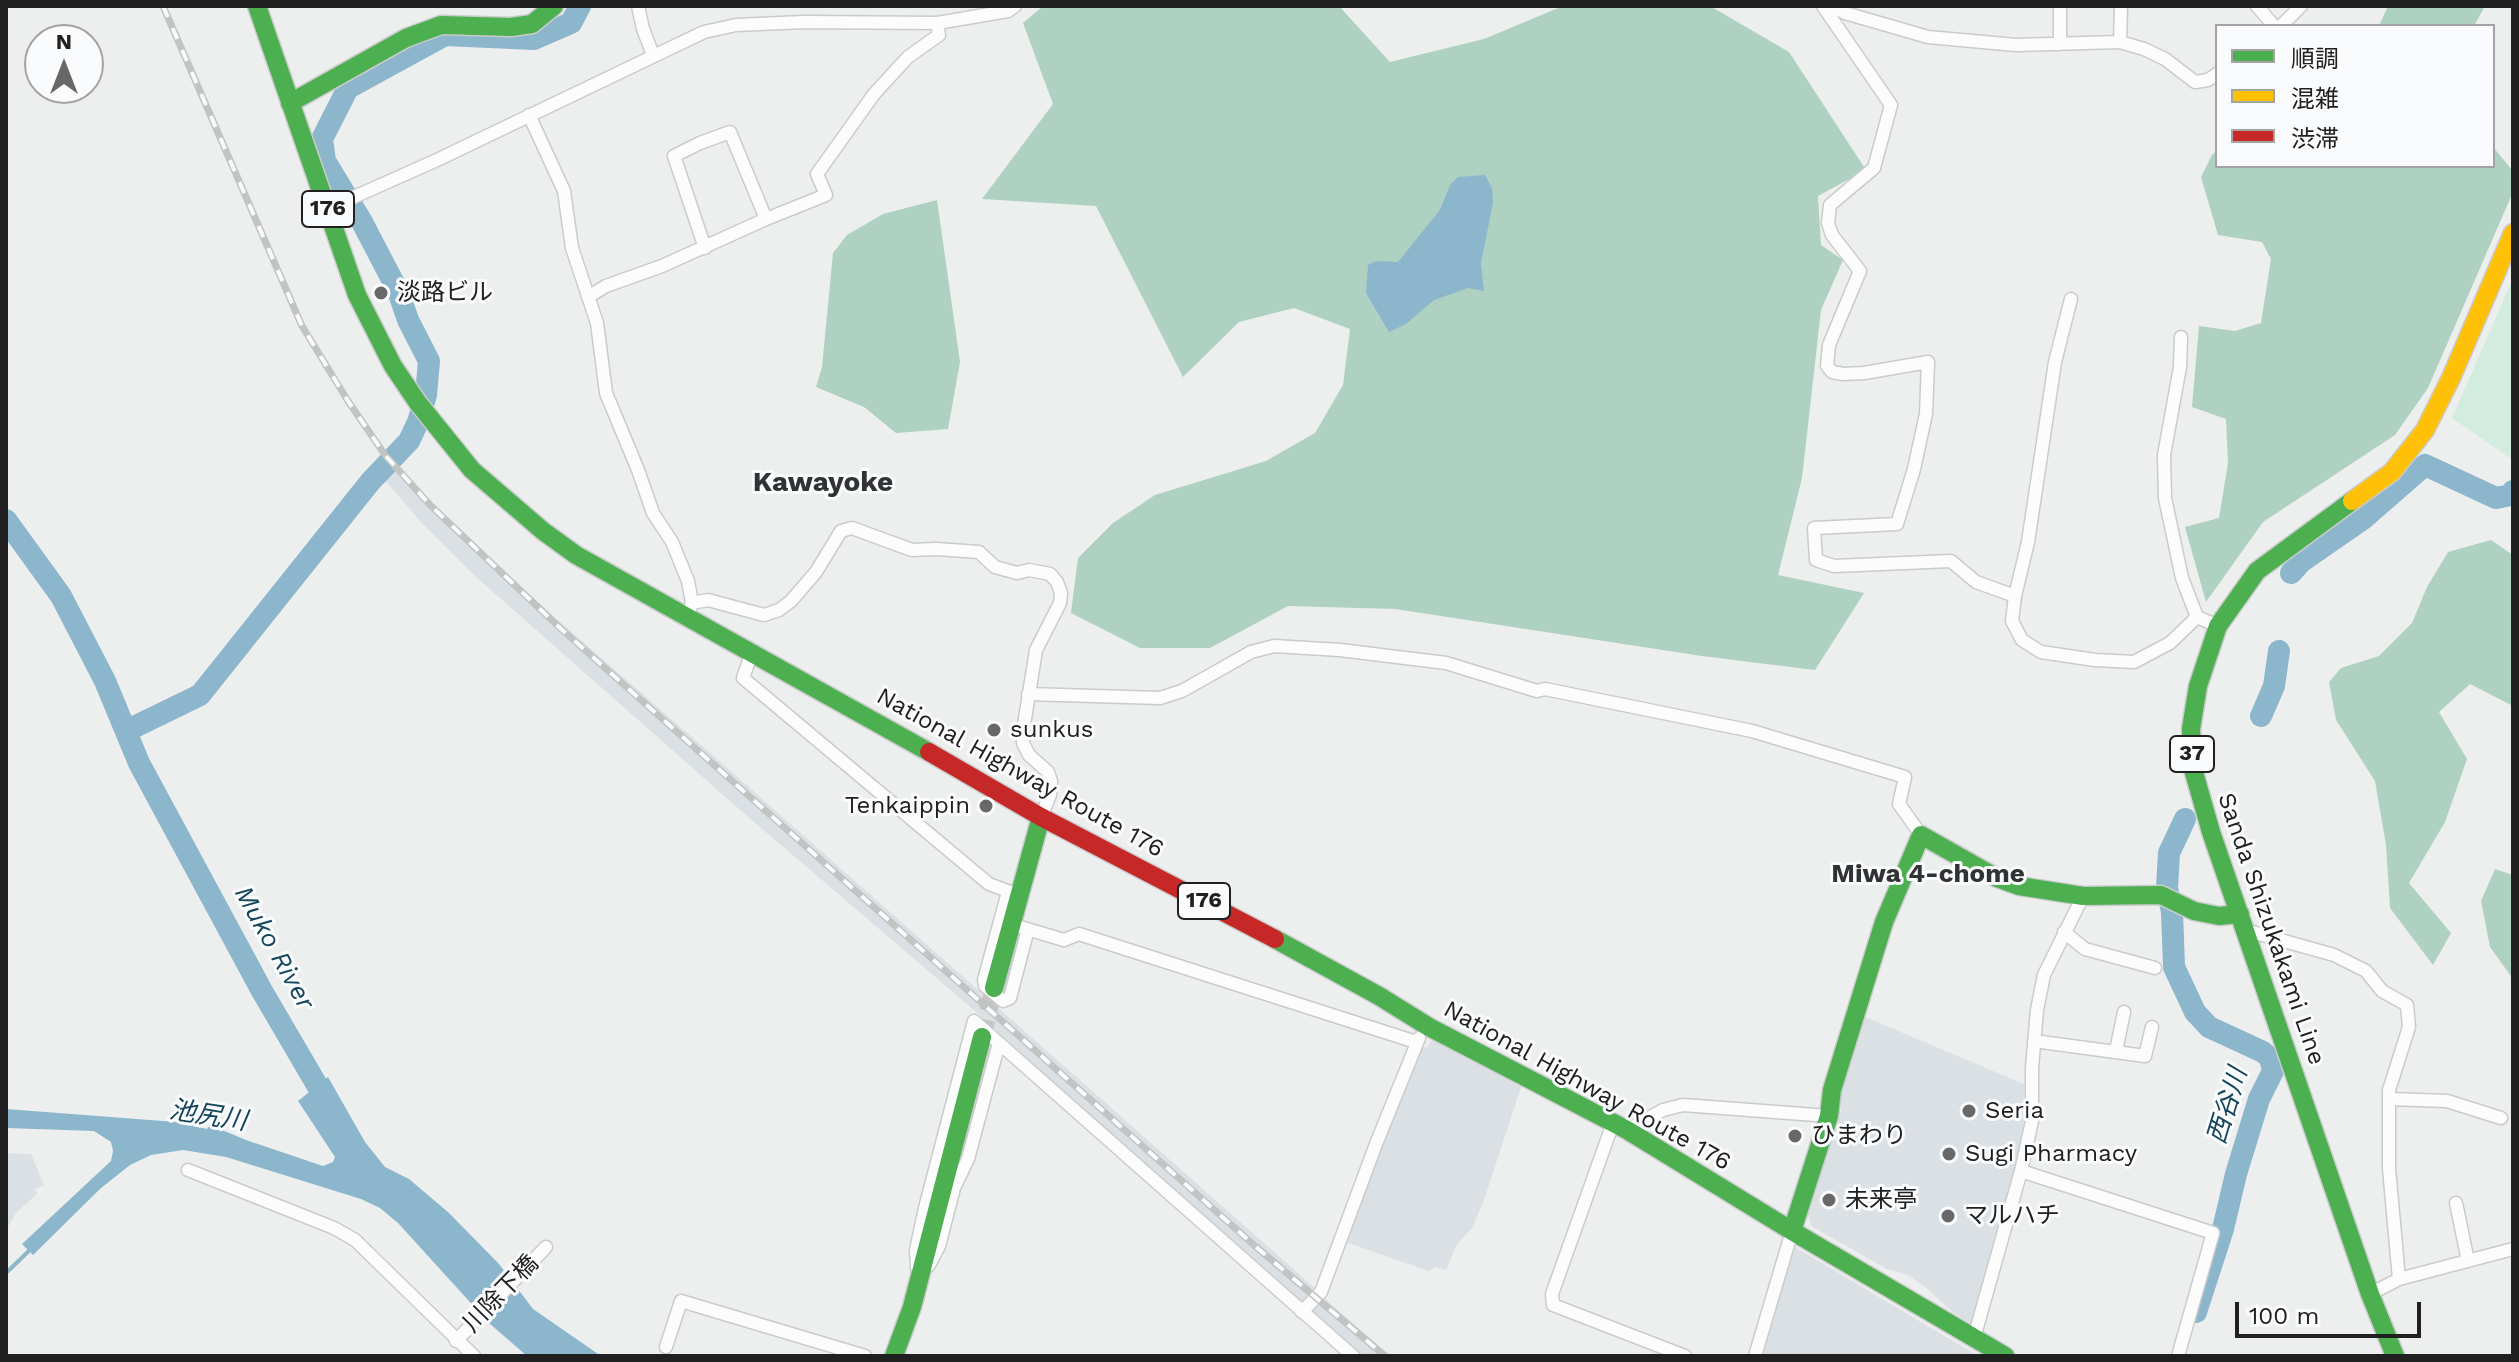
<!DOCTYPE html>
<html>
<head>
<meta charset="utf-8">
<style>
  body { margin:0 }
  #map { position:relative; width:2519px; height:1362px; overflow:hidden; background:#edeeee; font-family:"Work Sans","Noto Sans JP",sans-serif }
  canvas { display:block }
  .frame { position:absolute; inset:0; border:8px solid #202021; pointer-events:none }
  .legend { position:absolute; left:2215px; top:24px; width:280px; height:144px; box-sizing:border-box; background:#fafbfd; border:2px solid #a3a3a5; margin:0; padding:10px 14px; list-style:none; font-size:24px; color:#202021 }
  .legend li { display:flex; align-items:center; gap:16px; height:40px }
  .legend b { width:40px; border:2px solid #a3a3a5 }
  .north { position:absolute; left:24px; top:24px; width:80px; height:80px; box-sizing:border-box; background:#fafbfd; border:2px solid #a3a3a5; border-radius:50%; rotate:0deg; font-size:22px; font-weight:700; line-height:32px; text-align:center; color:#202021 }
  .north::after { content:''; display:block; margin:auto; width:28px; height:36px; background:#686869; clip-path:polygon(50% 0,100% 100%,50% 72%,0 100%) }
  .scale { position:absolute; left:2235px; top:1302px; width:186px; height:36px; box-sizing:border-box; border:4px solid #202021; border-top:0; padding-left:10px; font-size:24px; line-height:28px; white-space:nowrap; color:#202021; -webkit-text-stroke:6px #fafbfd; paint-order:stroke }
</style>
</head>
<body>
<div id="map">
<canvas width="2519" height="1362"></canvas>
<div class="frame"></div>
<ul class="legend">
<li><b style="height:10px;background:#4caf50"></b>順調</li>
<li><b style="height:10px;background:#ffc107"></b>混雑</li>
<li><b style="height:10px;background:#c62828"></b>渋滞</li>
</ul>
<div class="north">N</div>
<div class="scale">100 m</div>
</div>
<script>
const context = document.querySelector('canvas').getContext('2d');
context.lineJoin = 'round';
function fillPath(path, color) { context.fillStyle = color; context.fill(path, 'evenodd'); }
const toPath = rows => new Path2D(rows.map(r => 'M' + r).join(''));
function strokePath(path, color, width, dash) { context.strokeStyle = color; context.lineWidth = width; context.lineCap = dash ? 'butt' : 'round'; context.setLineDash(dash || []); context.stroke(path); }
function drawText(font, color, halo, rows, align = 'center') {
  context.font = font + ' "Work Sans","Noto Sans JP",sans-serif'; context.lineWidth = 6; context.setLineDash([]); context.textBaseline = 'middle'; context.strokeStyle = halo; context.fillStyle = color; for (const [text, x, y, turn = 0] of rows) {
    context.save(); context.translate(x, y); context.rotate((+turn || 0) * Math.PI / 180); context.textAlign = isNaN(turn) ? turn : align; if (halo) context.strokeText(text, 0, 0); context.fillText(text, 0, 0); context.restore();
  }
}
const built = toPath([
  [397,465,457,529,559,621,725,766,1317,1290,1304,1304,1167,1186,975,1011,747,816,475,576,421,522,382,477],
  [1865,1017,2024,1084,2024,1125,2016,1167,1972,1325,1950,1310,1929,1290,1908,1275,1887,1269,1811,1226,1808,1214,1842,1108,1838,1092,1842,1074],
  [1433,1038,1521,1087,1484,1200,1472,1228,1457,1244,1446,1270,1435,1267,1428,1271,1346,1242,1421,1046,1427,1048],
  [6,1153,31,1154,44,1185,35,1189,37,1194,16,1213,6,1230],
  [1795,1247,1978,1356,1760,1356],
  [1323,1297,1390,1356,1359,1356,1310,1313]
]);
const green = toPath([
  [2513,278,2513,460,2452,418]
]);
const forest = toPath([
  [1043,6,1339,6,1390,62,1484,39,1563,6,1710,6,1789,52,1866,170,1818,196,1821,245,1843,260,1821,310,1802,478,1778,575,1864,593,1815,670,1702,656,1395,609,1288,606,1210,648,1140,648,1071,613,1078,558,1113,523,1155,495,1266,461,1315,433,1343,385,1350,329,1294,308,1239,322,1183,377,1096,206,982,199,1053,104,1023,23],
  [2388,6,2485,6,2474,26,2379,26],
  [2493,147,2513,171,2513,192,2428,388,2395,435,2263,522,2206,602,2185,527,2219,518,2228,463,2226,419,2192,407,2199,326,2235,331,2261,323,2271,259,2262,242,2218,235,2201,177,2212,155,2217,151,2217,166,2493,166],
  [937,200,960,362,948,429,896,433,864,407,816,387,822,367,833,253,847,235,883,214],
  [2491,540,2513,555,2513,706,2470,684,2439,712,2467,759,2445,822,2409,883,2451,933,2433,965,2390,908,2386,845,2375,781,2336,720,2329,682,2341,668,2379,656,2412,623,2427,587,2448,552],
  [2495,869,2513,875,2513,979,2490,947,2481,901]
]);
const water = toPath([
  [1485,175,1492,188,1493,203,1481,263,1484,291,1468,288,1434,300,1406,324,1389,332,1366,293,1368,265,1376,261,1398,262,1440,210,1450,185,1458,177],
  [328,1077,365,1142,385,1167,409,1179,449,1213,499,1264,533,1309,601,1356,527,1356,489,1323,398,1223,380,1208,361,1199,226,1157,183,1150,151,1155,130,1165,101,1188,33,1255,22,1244,111,1161,113,1151,111,1142,94,1131,6,1128,6,1109,176,1122,207,1129,210,1125,246,1140,323,1166,333,1162,335,1157,298,1101]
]);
const stream = toPath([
  [6,1273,33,1247]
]);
const river = toPath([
  [6,520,61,596,105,681,139,763,262,991,331,1109],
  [2291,573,2301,562,2363,519,2425,465,2496,498,2511,495,2513,491],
  [2261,716,2274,686,2279,651],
  [126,731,200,695,370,482,409,441,418,422,426,395,429,361,408,320,398,291,362,222,325,161,322,139,348,88,445,35,534,39,571,23,580,6],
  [2185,819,2169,853,2167,888,2172,912,2174,967,2195,1012,2209,1027,2263,1052,2270,1058,2273,1071,2259,1099,2236,1174,2223,1229,2196,1312]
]);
const secondaryTunnel = toPath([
  [982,1037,994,988]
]);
const street = toPath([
  [638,6,643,29,653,55],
  [1823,6,1891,105,1874,168,1830,205,1828,223,1832,235,1860,271,1829,345,1827,366,1832,372,1843,374,1864,373,1928,362,1926,414,1914,469,1897,524,1814,528,1816,560,1834,566,1951,561,1976,582,2015,596],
  [1832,6,1845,13,1928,37,2016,45,2120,42,2144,49,2165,59,2195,82,2208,80,2217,74],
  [2257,6,2274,26],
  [2281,26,2301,6],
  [2120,42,2121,6],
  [2060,44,2060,6],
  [529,115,564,191,572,248,597,323,606,393,638,470,653,513,672,542,688,581,692,603,690,609],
  [327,209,437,160,704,32,736,25,804,22,937,23,1008,11,1015,6],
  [705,248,674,156,700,143,730,132,766,219],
  [588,297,606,286,662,266,766,219,826,195,817,174,874,94,908,57,939,35,937,23],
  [2071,299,2055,362,2028,542,2015,596,2012,621,2022,640,2041,652,2095,660,2134,662,2170,643,2197,617],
  [2181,337,2180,367,2164,455,2165,498,2182,578,2197,617,2218,626],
  [692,603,708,600,764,615,779,610,791,601,816,572,841,531,852,528,912,550,936,549,979,552,995,567,1017,573,1029,570,1050,574,1057,582,1061,593,1060,603,1036,650,1023,731,1023,743,1029,755,1048,772,1051,781,1050,795,1041,817],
  [752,652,743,678,989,884,1018,895],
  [1028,694,1160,698,1182,691,1251,652,1274,646,1340,650,1446,663,1537,691,1545,689,1752,731,1905,777,1899,804,1921,835],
  [1008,892,984,980,985,986,1003,1001,1010,998,1028,929],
  [1010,924,1064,940,1079,934,1416,1042],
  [2245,930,2334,955,2366,971,2382,991,2407,1005,2409,1027,2389,1090,2389,1168,2399,1279,2370,1294],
  [2064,932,2085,949,2155,968],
  [2034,1041,2145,1056,2152,1027],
  [2116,1051,2124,1012],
  [2389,1099,2447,1101,2501,1118],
  [1613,1123,1552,1294,1553,1305,1685,1356],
  [1627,1130,1663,1110,1683,1105,1829,1116],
  [188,1170,334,1228,355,1240,474,1356],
  [2021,1171,2213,1233,2178,1356],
  [2456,1203,2468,1261],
  [929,1265,939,1246,954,1188,968,1159,999,1043],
  [917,1268,916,1250,925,1208,974,1021,1353,1356],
  [2399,1279,2513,1249],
  [1302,1312,1321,1292,1376,1144,1419,1038],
  [1974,1338,2021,1171,2032,1121,2032,1068,2037,1010,2044,975,2083,896],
  [456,1341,546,1247],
  [666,1347,681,1301,865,1356],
  [1755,1356,1792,1231]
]);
const fast = toPath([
  [257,6,357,295,393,366,418,403,472,470,543,531,576,555,929,752],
  [290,103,406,38,441,25,511,27,532,24,554,6],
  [2352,501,2257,571,2218,626,2198,686,2191,729,2193,769,2211,832,2370,1294,2395,1356],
  [1275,939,1379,996,1429,1027,1627,1130,1792,1231,2005,1356],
  [994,988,1041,817],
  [1792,1231,1829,1116,1832,1090,1884,922,1921,835,1997,878,2019,886,2083,896,2161,895,2194,911,2219,916,2240,914],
  [894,1356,912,1307,982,1037]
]);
const slow = toPath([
  [2352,501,2392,472,2425,430,2451,378,2513,233]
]);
const jam = toPath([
  [929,752,1041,817,1275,939]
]);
const rail = toPath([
  [163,6,302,326,348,401,385,455,430,505,559,627,1255,1246,1385,1356]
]);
const markers = [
  [381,293,8,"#686869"],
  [994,730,8,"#686869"],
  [986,806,8,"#686869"],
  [1969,1111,8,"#686869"],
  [1795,1136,8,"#686869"],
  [1949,1154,8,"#686869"],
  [1829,1200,8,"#686869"],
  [1948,1216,8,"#686869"]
];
const shields = [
  [328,209,52],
  [2192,754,44],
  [1204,901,52]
];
const shieldNames = [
  ["176",328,209],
  ["37",2192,754],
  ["176",1204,901]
];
const poiNames = [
  ["淡路ビル",397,293],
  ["sunkus",1010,730],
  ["Tenkaippin",970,806,"right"],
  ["Seria",1985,1111],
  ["ひまわり",1811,1136],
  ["Sugi Pharmacy",1965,1154],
  ["未来亭",1845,1200],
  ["マルハチ",1964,1216]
];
const streetNames = [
  ["National Highway Route 176",1020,773,29],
  ["Sanda Shizukakami Line",2271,929,71],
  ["National Highway Route 176",1587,1086,29],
  ["川除下橋",501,1294,-46]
];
const neighbourhoodNames = [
  ["Miwa 4-chome",1928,874]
];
const waterNames = [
  ["Muko River",274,948,61],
  ["西谷川",2228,1106,-73],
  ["池尻川",208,1116,9]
];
const quarterNames = [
  ["Kawayoke",823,483]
];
fillPath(built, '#dbe0e4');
fillPath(green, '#d3ece0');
fillPath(forest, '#aed1c1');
fillPath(water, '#8cb6cc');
strokePath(stream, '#8cb6cc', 4);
strokePath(river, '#8cb6cc', 22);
strokePath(secondaryTunnel, '#c4c5c5', 18, [18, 9]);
strokePath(street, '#cacbcb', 15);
strokePath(fast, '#cacbcb', 21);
strokePath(slow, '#cacbcb', 21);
strokePath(jam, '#cacbcb', 21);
strokePath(street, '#fcfcfc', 12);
strokePath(fast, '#4caf50', 18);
strokePath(slow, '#ffc107', 18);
strokePath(jam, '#c62828', 18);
strokePath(rail, '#c2c3c3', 7);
strokePath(rail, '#fafbfd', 4, [12]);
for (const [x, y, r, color] of markers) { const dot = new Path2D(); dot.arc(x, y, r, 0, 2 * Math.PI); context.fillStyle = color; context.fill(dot); strokePath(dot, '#fafbfd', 3); }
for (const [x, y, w] of shields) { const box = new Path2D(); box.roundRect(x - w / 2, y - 18, w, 36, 6); context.fillStyle = '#fafbfd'; context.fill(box); strokePath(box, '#202021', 2); }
drawText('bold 22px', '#202021', null, shieldNames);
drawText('24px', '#202021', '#fafbfd', poiNames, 'left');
drawText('24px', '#202021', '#fafbfd', streetNames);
drawText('bold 26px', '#313233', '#fafbfd', neighbourhoodNames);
drawText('italic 26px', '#13455b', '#fafbfd', waterNames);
drawText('bold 28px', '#313233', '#fafbfd', quarterNames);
</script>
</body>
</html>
